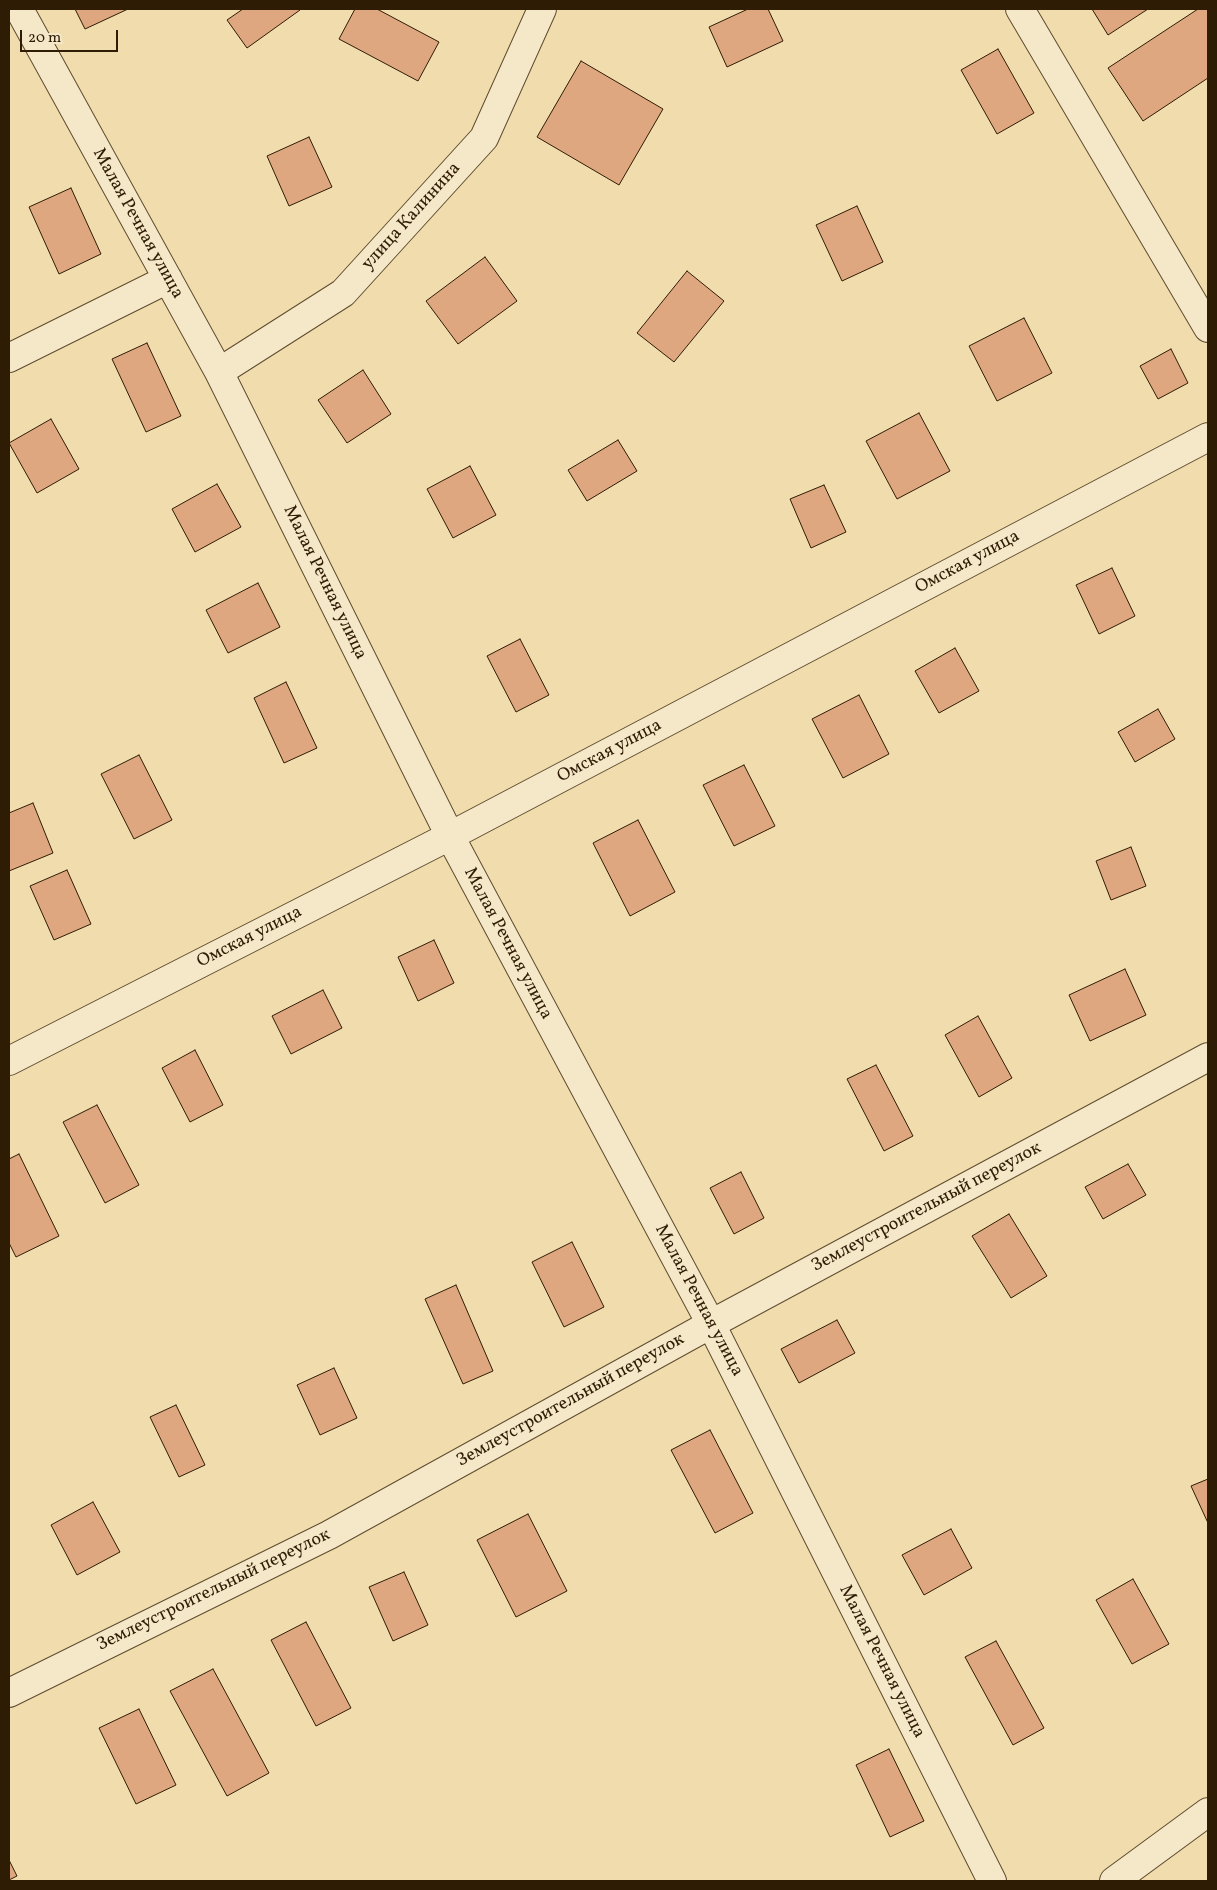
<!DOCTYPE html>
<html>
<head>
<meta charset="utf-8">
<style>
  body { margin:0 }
  #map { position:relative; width:1217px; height:1890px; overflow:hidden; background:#f0dcac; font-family:Vollkorn,serif }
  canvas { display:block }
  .frame { position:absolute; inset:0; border:10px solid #2f1c04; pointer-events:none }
  .scale { position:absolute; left:20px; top:30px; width:98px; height:22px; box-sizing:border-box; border:2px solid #2f1c04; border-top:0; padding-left:6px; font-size:15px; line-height:18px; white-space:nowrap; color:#2f1c04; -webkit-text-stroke:4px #f5e8c9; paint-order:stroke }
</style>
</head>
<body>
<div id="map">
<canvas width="1217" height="1890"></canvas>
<div class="frame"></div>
<div class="scale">20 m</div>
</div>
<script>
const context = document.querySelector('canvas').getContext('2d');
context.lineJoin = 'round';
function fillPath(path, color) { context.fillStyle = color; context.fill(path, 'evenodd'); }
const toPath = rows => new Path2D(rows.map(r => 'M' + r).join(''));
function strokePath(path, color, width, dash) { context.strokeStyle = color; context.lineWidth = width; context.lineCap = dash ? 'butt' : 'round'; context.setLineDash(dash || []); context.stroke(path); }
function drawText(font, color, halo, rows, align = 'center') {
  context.font = font + ' Vollkorn,serif'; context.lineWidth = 4; context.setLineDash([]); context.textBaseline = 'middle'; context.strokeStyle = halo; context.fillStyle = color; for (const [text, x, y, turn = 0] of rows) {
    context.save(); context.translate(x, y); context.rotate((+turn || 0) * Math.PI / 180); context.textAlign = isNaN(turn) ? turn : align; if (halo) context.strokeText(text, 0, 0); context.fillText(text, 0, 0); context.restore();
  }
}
const building = toPath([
  [75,9,128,9,85,29,75,9],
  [243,9,299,9,300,10,247,48,227,20,243,9],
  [355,9,377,9,439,42,418,81,339,39,355,9],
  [748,9,768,9,783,41,727,67,709,27,748,9],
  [1092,9,1148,9,1108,35,1092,9],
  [1198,9,1208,9,1208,78,1143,121,1108,68,1198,9],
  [998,49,1034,113,997,134,961,70,998,49],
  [581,61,663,109,619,185,537,137,581,61],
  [309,137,332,187,289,206,267,156,309,137],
  [71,188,101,254,59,274,29,207,71,188],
  [857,206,883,262,842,281,816,225,857,206],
  [485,257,517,301,458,344,426,301,485,257],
  [687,271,724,301,674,362,637,333,687,271],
  [1024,318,1052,373,997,401,969,346,1024,318],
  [147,343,181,416,146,432,112,359,147,343],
  [1171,349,1188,383,1158,399,1140,366,1171,349],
  [363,370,391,414,347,443,318,400,363,370],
  [919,413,950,471,897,499,866,441,919,413],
  [51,419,79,469,37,493,9,443,51,419],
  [618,440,637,471,587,501,568,470,618,440],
  [470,466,496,515,453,538,427,489,470,466],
  [217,484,241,527,195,552,172,509,217,484],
  [824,485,846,532,811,548,790,499,824,485],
  [1112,568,1135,616,1099,634,1076,585,1112,568],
  [258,583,280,627,228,653,206,610,258,583],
  [520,639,549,695,516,712,487,656,520,639],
  [955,648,979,691,939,713,915,671,955,648],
  [286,682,317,748,284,763,254,698,286,682],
  [859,695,889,754,843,778,812,719,859,695],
  [1158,709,1175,739,1135,762,1118,732,1158,709],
  [139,755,172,820,134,839,101,774,139,755],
  [744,765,775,826,734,846,703,785,744,765],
  [33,803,53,853,9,871,9,813,33,803],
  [638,820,675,892,630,916,593,843,638,820],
  [1131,847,1146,886,1111,900,1096,861,1131,847],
  [67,870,91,924,54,940,30,886,67,870],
  [434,940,454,983,418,1001,398,957,434,940],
  [1125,969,1146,1015,1090,1041,1069,995,1125,969],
  [323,990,342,1028,291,1054,272,1016,323,990],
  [978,1016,1012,1078,979,1097,945,1035,978,1016],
  [195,1050,223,1105,190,1122,162,1068,195,1050],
  [876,1065,913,1136,884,1151,847,1079,876,1065],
  [97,1105,139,1185,105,1203,63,1122,97,1105],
  [19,1154,59,1236,16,1257,9,1243,9,1159,19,1154],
  [1128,1164,1146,1195,1103,1219,1085,1187,1128,1164],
  [741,1172,764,1218,734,1234,710,1188,741,1172],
  [1009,1214,1047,1276,1011,1298,972,1236,1009,1214],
  [572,1242,604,1307,564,1327,532,1262,572,1242],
  [456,1285,493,1371,463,1384,425,1299,456,1285],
  [837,1320,855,1353,799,1383,781,1349,837,1320],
  [334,1368,357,1418,320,1435,297,1385,334,1368],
  [176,1405,205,1465,179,1477,150,1417,176,1405],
  [710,1430,753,1513,715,1533,671,1450,710,1430],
  [1208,1479,1208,1523,1191,1486,1208,1479],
  [93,1502,120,1552,77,1575,51,1525,93,1502],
  [528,1514,567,1591,516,1617,477,1540,528,1514],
  [951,1529,972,1568,924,1595,902,1555,951,1529],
  [404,1572,428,1625,393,1641,369,1587,404,1572],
  [1133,1579,1169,1644,1132,1664,1096,1600,1133,1579],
  [306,1622,351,1708,316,1726,271,1640,306,1622],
  [996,1641,1044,1728,1013,1745,965,1657,996,1641],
  [213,1669,269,1773,227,1796,170,1691,213,1669],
  [139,1709,176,1785,136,1804,99,1728,139,1709],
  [889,1749,924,1821,890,1837,856,1765,889,1749],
  [9,1860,17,1876,9,1880,9,1860]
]);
const street = toPath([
  [19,9,219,372,450,836,711,1324,992,1881],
  [1020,9,1208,328],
  [9,358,168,279],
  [219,372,343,293,484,138,542,9],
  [9,1061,450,836,1208,437],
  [9,1693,329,1535,711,1324,1208,1057],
  [1114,1881,1208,1812]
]);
const streetNames = [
  ["улица Калинина",412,217,-48],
  ["Малая Речная улица",137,224,61],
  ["Омская улица",968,563,-28],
  ["Малая Речная улица",324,583,64],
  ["Омская улица",610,752,-28],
  ["Омская улица",250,938,-27],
  ["Малая Речная улица",507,944,62],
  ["Землеустроительный переулок",927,1208,-28],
  ["Малая Речная улица",698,1301,62],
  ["Землеустроительный переулок",571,1401,-29],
  ["Землеустроительный переулок",214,1591,-26],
  ["Малая Речная улица",881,1662,63]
];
fillPath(building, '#dea77f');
strokePath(building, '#2f1c04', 1);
strokePath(street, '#5f4c2e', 30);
strokePath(street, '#f5e8c9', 28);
drawText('18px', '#2f1c04', '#f5e8c9', streetNames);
</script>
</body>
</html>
